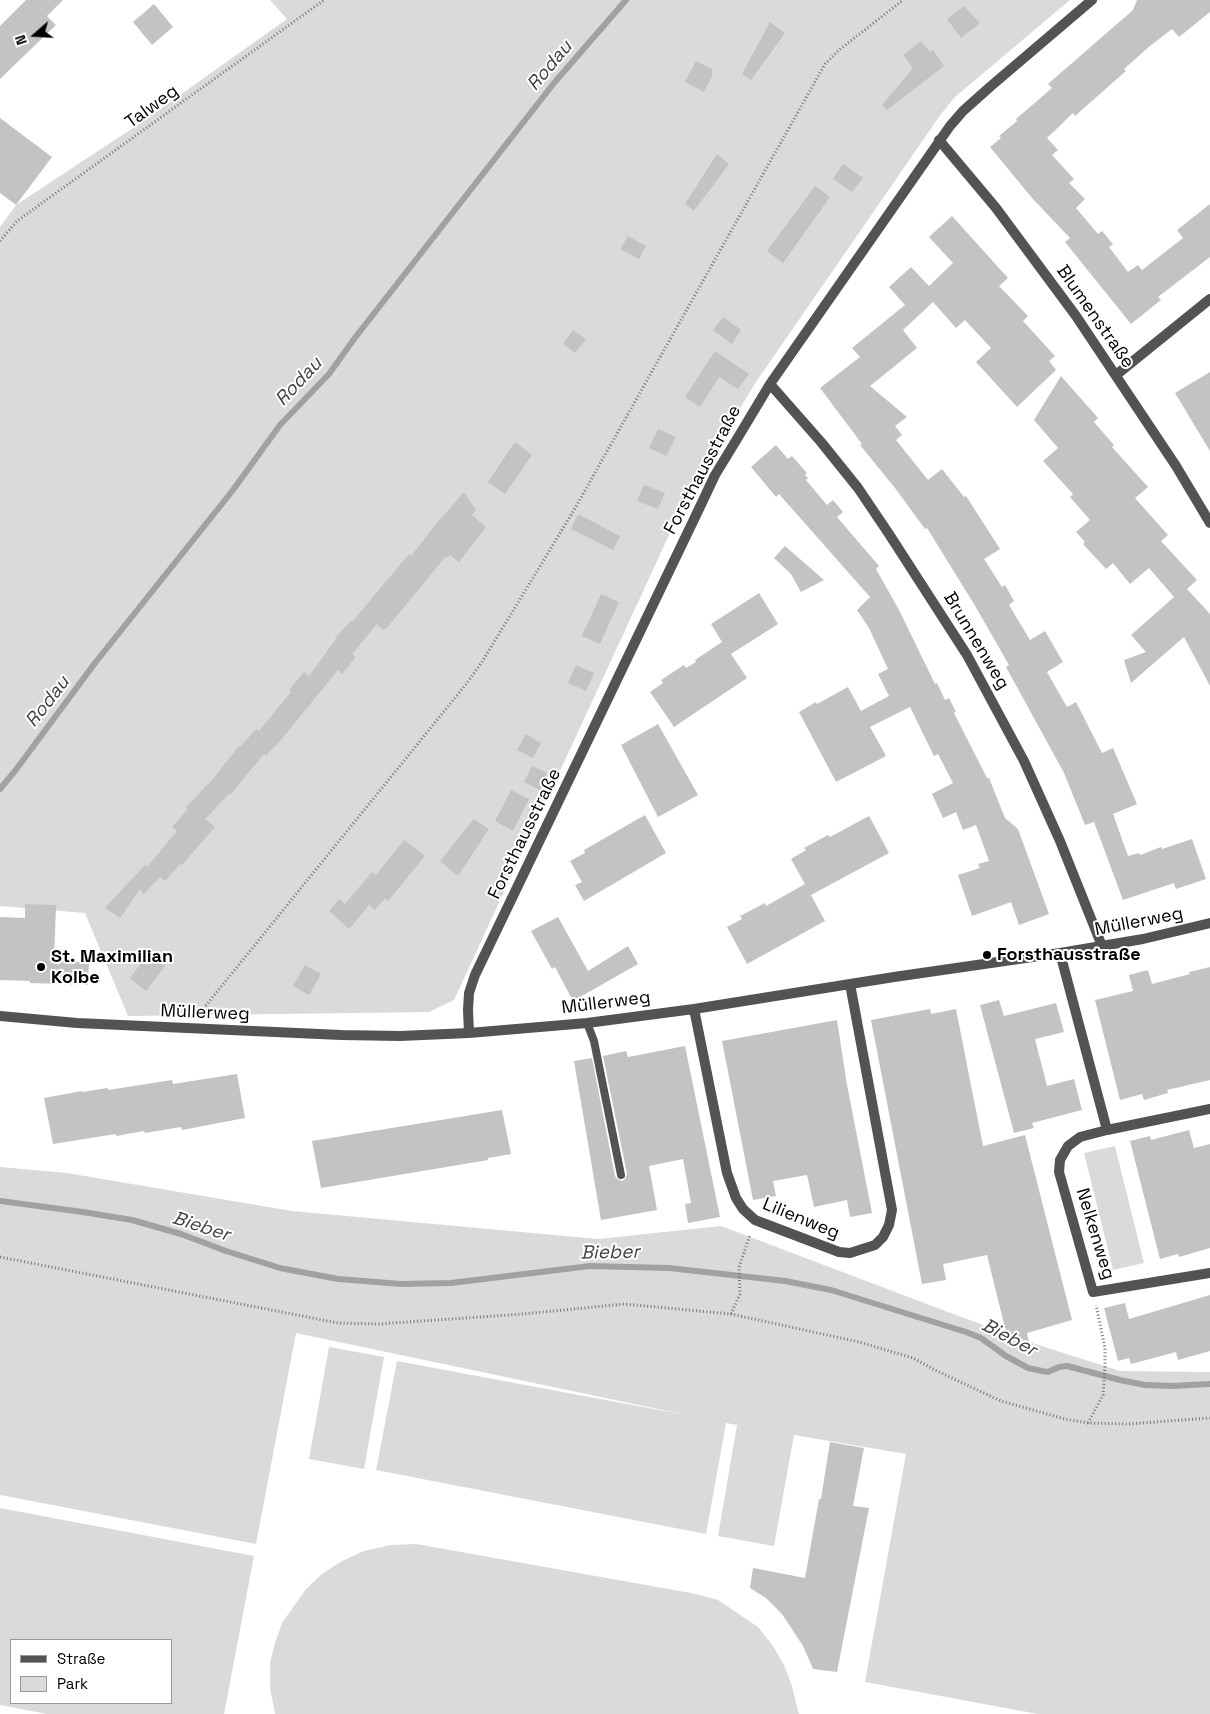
<!DOCTYPE html>
<html>
<head>
<meta charset="utf-8">
<style>
  body { margin:0 }
  #map { position:relative; width:1210px; height:1714px; overflow:hidden; background:#fff; font-family:"Space Grotesk",sans-serif }
  canvas { display:block }
  .legend { position:absolute; left:10px; top:1639px; width:162px; height:65px; box-sizing:border-box; background:#fff; border:1px solid #999; margin:0; padding:6px 9px; list-style:none; font-size:15px; color:#000 }
  .legend li { display:flex; align-items:center; gap:10px; height:25px }
  .legend b { width:25px; border:1px solid #999 }
  .north { position:absolute; left:10px; top:10px; width:50px; height:50px; -webkit-text-stroke:4px #fff; paint-order:stroke; rotate:251deg; font-size:14px; font-weight:700; line-height:20px; text-align:center; color:#000 }
  .north::after { content:''; display:block; margin:auto; width:18px; height:22px; background:#000; clip-path:polygon(50% 0,100% 100%,50% 72%,0 100%) }
</style>
</head>
<body>
<div id="map">
<canvas width="1210" height="1714"></canvas>
<ul class="legend">
<li><b style="height:6px;background:#535353"></b>Straße</li>
<li><b style="height:14px;background:#dadada"></b>Park</li>
</ul>
<div class="north">N</div>
</div>
<script>
const context = document.querySelector('canvas').getContext('2d');
context.lineJoin = 'round';
function fillPath(path, color) { context.fillStyle = color; context.fill(path, 'evenodd'); }
const toPath = rows => new Path2D(rows.map(r => 'M' + r).join(''));
function strokePath(path, color, width, dash) { context.strokeStyle = color; context.lineWidth = width; context.lineCap = dash ? 'butt' : 'round'; context.setLineDash(dash || []); context.stroke(path); }
function drawText(font, color, halo, rows, align = 'center') {
  context.font = font + ' "Space Grotesk",sans-serif'; context.lineWidth = 4; context.setLineDash([]); context.textBaseline = 'middle'; context.strokeStyle = halo; context.fillStyle = color; for (const [text, x, y, turn = 0] of rows) {
    context.save(); context.translate(x, y); context.rotate((+turn || 0) * Math.PI / 180); context.textAlign = isNaN(turn) ? turn : align; if (halo) context.strokeText(text, 0, 0); context.fillText(text, 0, 0); context.restore();
  }
}
const green = toPath([
  [270,0,1070,0,955,97,941,114,756,382,689,492,454,1000,429,1012,128,1016,85,913,0,906,0,227,16,205,142,122,287,19],
  [1115,1146,1144,1263,1113,1270,1084,1153],
  [0,1167,67,1173,292,1211,598,1239,721,1226,948,1312,1029,1342,1120,1371,1210,1372,1210,1714,1038,1714,865,1682,906,1454,794,1435,774,1546,718,1536,737,1425,726,1423,706,1534,376,1470,397,1361,691,1416,296,1333,256,1544,0,1495],
  [329,1347,384,1357,364,1469,309,1459],
  [0,1508,254,1556,224,1714,47,1714,0,1705],
  [11,1640,171,1640,171,1703,11,1703],
  [416,1544,691,1593,718,1600,758,1627,773,1646,784,1665,792,1686,799,1714,275,1714,270,1688,270,1663,275,1643,282,1623,306,1589,322,1574,340,1562,364,1551,391,1545]
]);
const stream = toPath([
  [0,789,15,771,95,663,233,490,280,425,329,374,354,339,554,83,626,0],
  [0,1201,83,1212,132,1220,181,1234,226,1251,280,1268,338,1279,401,1284,451,1283,590,1266,669,1268,785,1281,831,1290,966,1332,981,1338,1006,1356,1028,1368,1042,1371,1048,1372,1059,1367,1067,1366,1120,1380,1145,1385,1172,1386,1210,1384]
]);
const building = toPath([
  [26,0,63,0,47,16,56,25,0,79,0,26],
  [1137,0,1210,0,1210,12,1179,37,1172,29,1150,46,1124,69,1126,71,1075,116,1073,113,1047,138,1058,150,1052,155,1074,179,1069,183,1085,199,1076,208,1098,234,1102,231,1113,244,1109,247,1128,272,1138,265,1142,270,1183,238,1177,230,1210,204,1210,257,1158,297,1161,300,1131,324,1065,242,1070,238,1032,198,990,147,1001,138,999,136,1017,121,1016,119,1052,88,1048,84,1133,10],
  [154,4,173,27,152,45,133,22],
  [964,6,980,23,961,38,947,19],
  [770,22,785,33,751,80,742,74],
  [921,41,930,52,933,50,944,66,887,110,882,105,913,68,903,55],
  [696,61,712,69,712,76,704,92,685,82],
  [0,118,52,157,16,205,0,193],
  [717,154,729,164,694,211,685,204],
  [843,164,863,178,852,192,833,179],
  [815,186,830,197,783,263,767,251],
  [952,216,1008,278,999,286,1028,316,1023,321,1055,356,1049,361,1056,370,1017,407,976,362,991,348,965,320,956,328,933,302,903,330,917,348,870,386,907,417,895,426,902,435,896,440,928,480,942,469,964,497,966,496,1000,549,984,559,1002,587,1005,585,1014,601,1009,605,1030,640,1045,631,1063,662,1047,672,1067,707,1076,702,1102,753,1113,748,1137,804,1113,814,1128,856,1139,853,1140,855,1161,847,1162,849,1192,839,1206,879,1176,889,1174,883,1123,900,1094,822,1085,825,1064,773,1006,667,1009,665,974,604,927,528,925,529,895,488,860,445,862,444,820,388,860,357,852,348,905,305,889,287,911,267,929,286,953,263,929,237],
  [628,236,646,246,639,259,620,249],
  [723,317,741,330,732,344,713,330],
  [573,330,586,339,575,353,563,344],
  [715,351,749,374,738,389,719,377,700,407,685,397],
  [1210,372,1210,451,1175,393],
  [1061,376,1098,418,1094,422,1114,445,1112,447,1148,487,1135,498,1168,535,1161,541,1197,580,1187,589,1210,614,1210,686,1184,637,1131,683,1124,660,1146,652,1131,635,1174,597,1149,568,1130,584,1113,563,1106,569,1083,544,1085,542,1076,532,1090,520,1070,497,1073,494,1043,461,1058,448,1034,420],
  [658,429,676,437,666,456,649,448],
  [515,442,532,455,505,494,488,482],
  [776,445,788,459,792,456,807,473,805,475,808,478,806,480,827,505,833,500,843,512,837,517,879,566,876,569,899,610,935,684,937,683,945,700,949,698,956,712,954,713,987,778,989,778,1005,818,1018,829,1049,914,1019,925,1011,902,972,916,958,875,980,868,978,864,989,861,976,825,963,830,956,812,943,818,932,794,953,783,938,754,934,756,910,707,870,727,886,756,836,782,799,712,816,702,817,704,848,687,861,711,889,696,878,674,888,669,869,628,857,610,870,597,779,494,776,497,751,467],
  [644,485,665,493,658,509,637,501],
  [464,492,476,510,472,515,486,527,459,562,450,555,448,558,446,556,386,629,385,628,383,630,377,624,352,654,356,657,342,674,338,670,281,740,266,756,264,754,230,795,229,794,205,819,215,827,181,866,180,864,165,881,160,877,144,894,140,889,120,918,105,908,145,865,147,867,177,831,172,827,188,809,186,807,212,780,239,746,240,747,256,729,259,731,291,692,289,690,304,672,309,676,336,639,335,638,351,621,352,622,409,554,411,556,437,523],
  [578,514,620,536,613,550,571,529],
  [785,546,824,580,801,592,791,574,774,558],
  [759,593,778,624,731,654,747,678,674,727,650,692,663,683,661,680,684,665,686,668,696,662,695,660,722,642,711,624],
  [601,594,619,602,600,644,582,636],
  [576,665,594,673,586,691,568,683],
  [658,724,698,795,658,817,621,745],
  [526,734,541,743,533,758,517,750],
  [532,766,547,773,540,790,524,782],
  [511,790,529,799,513,831,495,821],
  [645,815,666,853,584,901,575,885,582,882,570,861,585,853,584,850],
  [869,816,889,853,811,895,791,859,806,850,804,848,828,835,830,837],
  [474,819,489,829,458,876,440,861],
  [404,840,425,856,388,901,385,898,375,910,369,905,349,929,329,911,339,899,345,904,372,872,376,875],
  [805,884,825,921,747,964,727,927,742,919,740,916,765,903,766,906],
  [25,904,56,905,54,961,89,962,88,985,30,983,30,981,0,980,0,917,25,918],
  [558,917,588,971,628,946,638,964,573,1001,555,967,552,969,531,931],
  [149,953,163,965,166,965,146,991,130,978],
  [305,965,321,974,309,995,293,986],
  [1210,967,1210,1080,1167,1090,1168,1093,1144,1100,1142,1094,1120,1100,1095,1000,1133,991,1129,975,1148,970,1152,984,1190,974,1189,972],
  [999,1000,1004,1016,1056,1003,1064,1032,1035,1039,1047,1086,1074,1079,1082,1110,1032,1123,1034,1128,1014,1133,980,1005],
  [930,1009,931,1014,956,1009,983,1146,1025,1135,1072,1320,1027,1333,1029,1342,1006,1332,987,1255,943,1264,946,1280,922,1284,871,1020],
  [837,1020,847,1085,872,1213,850,1217,847,1200,814,1207,807,1175,773,1181,776,1196,753,1200,722,1041],
  [685,1046,720,1217,688,1223,685,1204,691,1203,683,1159,649,1166,657,1210,601,1220,574,1061,592,1058,615,1176,617,1179,622,1181,625,1179,627,1174,603,1056,626,1051,628,1057],
  [237,1074,245,1118,182,1130,181,1127,145,1133,144,1131,116,1136,116,1134,53,1144,44,1098,82,1091,82,1092,108,1088,108,1090,172,1080,173,1084],
  [502,1110,511,1154,488,1158,488,1160,321,1188,312,1141],
  [1189,1130,1194,1148,1210,1144,1210,1248,1179,1257,1178,1254,1160,1259,1130,1141,1150,1136,1151,1140],
  [1210,1295,1210,1351,1178,1360,1176,1352,1131,1364,1129,1358,1118,1361,1104,1308,1125,1303,1129,1319],
  [830,1442,864,1448,853,1506,869,1508,837,1672,813,1669,803,1646,782,1614,766,1598,750,1588,753,1568,805,1578,819,1499,821,1499]
]);
const path = toPath([
  [0,241,17,221,324,0],
  [199,1014,467,683,482,662,574,510,825,64,839,50,903,0],
  [0,1257,338,1323,379,1324,523,1314,624,1304,731,1314,859,1342,913,1358,939,1372,1001,1401,1065,1419,1088,1423,1128,1424,1210,1418],
  [731,1314,740,1294,739,1267,750,1235],
  [1088,1423,1103,1395,1105,1367,1105,1348,1096,1305]
]);
const lane = toPath([
  [587,1023,594,1041,621,1175]
]);
const street = toPath([
  [939,140,996,208,1076,316,1176,466,1210,523],
  [1116,375,1210,299],
  [770,384,821,442,858,488,889,534,967,655,1024,761,1060,841,1102,946],
  [1060,953,1107,1130,1080,1137,1068,1146,1060,1160,1059,1172,1093,1292,1210,1273],
  [694,1009,727,1173,736,1198,743,1209,755,1220,839,1252,850,1253,875,1245,883,1237,889,1225,892,1210,850,984],
  [0,1016,77,1023,341,1035,400,1036,469,1033,587,1023,694,1009,894,977,1060,953,1143,939,1210,923],
  [469,1033,468,1010,469,993,475,975,698,511,715,475,737,439,770,384,950,126,963,111,991,86,1092,0],
  [1107,1130,1210,1109]
]);
const markers = [
  [987,955,5,"#000"],
  [41,967,5,"#000"]
];
const streetNames = [
  ["Talweg",152,107,-36],
  ["Blumenstraße",1095,317,55],
  ["Forsthausstraße",703,470,-62],
  ["Brunnenweg",976,641,59],
  ["Forsthausstraße",525,834,-64],
  ["Müllerweg",1139,922,-11],
  ["Müllerweg",606,1003,-7],
  ["Müllerweg",205,1013,2],
  ["Lilienweg",801,1219,22],
  ["Nelkenweg",1095,1234,73]
];
const poiNames = [
  ["Forsthausstraße",997,955],
  ["St. Maximilian",51,957],
  ["Kolbe",51,978]
];
const waterNames = [
  ["Rodau",550,66,-50],
  ["Rodau",299,382,-47],
  ["Rodau",48,702,-52],
  ["Bieber",201,1227,18],
  ["Bieber",610,1253,-1],
  ["Bieber",1009,1338,28]
];
fillPath(green, '#dadada');
strokePath(stream, '#a1a1a1', 6);
fillPath(building, '#c3c3c3');
strokePath(path, '#757575', 3, [1, 2.5]);
strokePath(lane, '#535353', 8);
strokePath(street, '#535353', 10);
for (const [x, y, r, color] of markers) { const dot = new Path2D(); dot.arc(x, y, r, 0, 2 * Math.PI); context.fillStyle = color; context.fill(dot); strokePath(dot, '#fff', 2); }
drawText('18px', '#000', '#fff', streetNames);
drawText('bold 18px', '#000', '#fff', poiNames, 'left');
drawText('italic 19px', '#424242', '#fff', waterNames);
</script>
</body>
</html>
